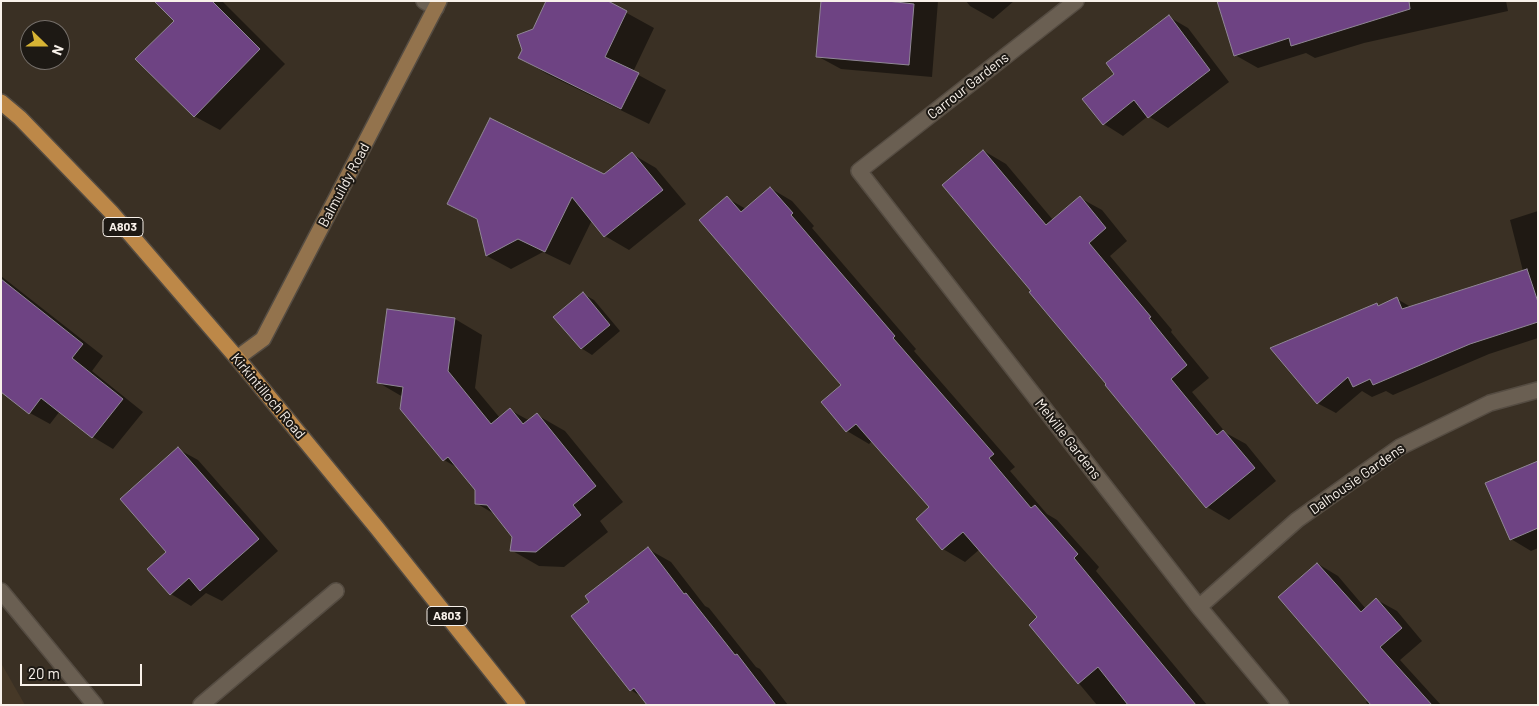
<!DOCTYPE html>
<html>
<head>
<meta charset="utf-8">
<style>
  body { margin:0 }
  #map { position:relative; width:1539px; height:706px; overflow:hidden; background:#3a3024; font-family:Barlow,sans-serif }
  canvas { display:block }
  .frame { position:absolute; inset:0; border:2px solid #f8f1ea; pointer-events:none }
  .north { position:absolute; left:20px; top:20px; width:50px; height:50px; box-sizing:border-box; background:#1d1914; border:1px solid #756f6a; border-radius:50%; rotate:112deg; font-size:14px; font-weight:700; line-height:20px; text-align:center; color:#f8f1ea }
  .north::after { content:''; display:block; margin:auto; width:18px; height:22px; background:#d7b434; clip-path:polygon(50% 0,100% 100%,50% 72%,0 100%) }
  .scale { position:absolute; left:20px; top:664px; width:122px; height:22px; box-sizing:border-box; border:2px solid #f8f1ea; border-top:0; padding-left:6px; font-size:15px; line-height:18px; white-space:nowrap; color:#f8f1ea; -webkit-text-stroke:4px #1d1914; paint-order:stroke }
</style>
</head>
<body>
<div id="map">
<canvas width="1539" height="706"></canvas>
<div class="frame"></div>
<div class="north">N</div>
<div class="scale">20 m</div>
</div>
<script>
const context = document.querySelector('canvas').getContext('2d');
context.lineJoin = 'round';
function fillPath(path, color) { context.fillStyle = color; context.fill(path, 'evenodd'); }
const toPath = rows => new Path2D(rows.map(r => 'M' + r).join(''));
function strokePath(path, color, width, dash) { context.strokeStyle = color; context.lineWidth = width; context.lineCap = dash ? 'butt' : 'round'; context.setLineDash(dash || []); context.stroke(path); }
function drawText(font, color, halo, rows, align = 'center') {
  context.font = font + ' Barlow,sans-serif'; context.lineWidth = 4; context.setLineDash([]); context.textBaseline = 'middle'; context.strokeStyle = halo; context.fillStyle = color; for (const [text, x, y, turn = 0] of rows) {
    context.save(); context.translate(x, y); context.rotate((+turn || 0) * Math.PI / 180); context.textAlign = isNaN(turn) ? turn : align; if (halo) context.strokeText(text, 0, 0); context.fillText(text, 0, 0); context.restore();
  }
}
const built = toPath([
  [1,663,25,705,1,705]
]);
const shadow = toPath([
  [156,1,222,1,285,64,220,130,194,116,175,21],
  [605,1,654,28,633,72,666,90,649,124,547,74,520,58,534,30],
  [894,1,938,1,932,77,841,69,817,56,896,3],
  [966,1,1014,1,993,19,970,6],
  [1219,1,1506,1,1508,11,1364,43,1315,58,1306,53,1258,68,1235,55],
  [1169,17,1188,28,1229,82,1168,128,1148,116,1123,136,1104,124,1084,99,1116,74],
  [984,151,1006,164,1053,220,1080,198,1102,210,1127,241,1110,256,1172,330,1171,332,1209,378,1192,392,1226,433,1246,444,1276,481,1229,520,1207,507,1106,385,1107,384,1033,291],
  [632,154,656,168,686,204,629,250,605,236,592,220,570,265,543,252,511,269,487,256,479,221,449,204,604,176],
  [770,188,792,201,814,226,812,228,916,349,914,351,1015,467,1010,471,1047,514,1057,520,1099,567,1096,571,1207,705,1097,705,1030,625,1038,618,980,549,965,562,943,549,931,507,872,441,869,444,847,431,843,385,727,198,746,209],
  [1538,211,1538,338,1489,354,1393,395,1386,391,1372,397,1362,391,1336,413,1317,403,1377,305,1379,306,1397,299,1411,307,1523,271,1510,220],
  [1,276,103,356,92,371,143,412,113,449,93,437,60,411,50,424,30,413,1,376],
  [583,294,594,300,620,331,592,355,581,348],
  [455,319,482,335,475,388,500,418,510,410,530,421,537,415,565,431,623,502,600,521,608,532,564,567,539,566,511,550,514,536,496,515,476,503,476,490,458,468,444,460,403,397,379,383],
  [178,449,198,460,278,551,222,601,206,593,191,606,171,594,149,569,168,552],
  [1538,462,1538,548,1531,551,1511,539],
  [648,549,671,562,705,606,709,608,756,667,760,669,788,705,649,705,643,698,631,690,573,616,591,602],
  [1318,564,1338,576,1366,609,1377,600,1397,611,1422,641,1400,660,1441,705,1368,705,1366,702,1368,700]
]);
const building = toPath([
  [154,1,212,1,260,49,194,117,135,59,174,21,154,1],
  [546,1,608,1,627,11,605,57,639,73,621,109,518,58,522,50,517,35,533,29,546,1],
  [821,1,887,1,914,4,909,65,816,57,821,1],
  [1217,1,1409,1,1410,9,1291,46,1289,38,1234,56,1217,1],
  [1169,15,1210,70,1148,118,1134,100,1103,125,1082,99,1114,74,1106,63,1169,15],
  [490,118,604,174,632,152,663,190,604,237,572,197,545,252,518,239,486,256,477,219,447,204,490,118],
  [983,150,1046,225,1080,196,1106,228,1089,243,1151,317,1149,318,1187,365,1171,379,1217,435,1223,430,1255,468,1206,508,1105,385,1106,384,1029,292,1031,291,942,185,983,150],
  [770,187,793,213,791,215,895,336,893,338,994,454,989,458,1031,508,1035,505,1078,554,1074,558,1196,705,1128,705,1098,667,1078,684,1029,625,1037,617,963,532,942,550,916,519,929,507,856,424,846,432,821,402,841,385,699,220,727,196,741,212,770,187],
  [1527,269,1538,302,1538,322,1470,344,1373,385,1370,379,1353,387,1348,377,1317,404,1270,348,1377,303,1378,306,1397,297,1402,309,1527,269],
  [1,279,83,344,72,358,123,399,92,438,41,398,29,414,1,392,1,279],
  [583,292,610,325,581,349,553,317,583,292],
  [387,309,455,318,448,371,491,424,510,408,523,424,537,413,596,486,573,505,581,515,536,552,510,551,512,537,487,505,475,504,475,490,448,457,443,461,400,409,403,387,377,383,387,309],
  [178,447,259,539,200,591,189,578,170,595,147,569,166,552,120,499,178,447],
  [1538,461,1538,528,1510,540,1485,483,1538,461],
  [648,547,684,594,686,593,735,655,737,654,776,705,647,705,634,688,630,691,571,616,589,602,585,596,648,547],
  [1317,563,1361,612,1376,598,1402,628,1380,647,1432,705,1371,705,1278,597,1317,563]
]);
const lane = toPath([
  [424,1,436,8]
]);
const street = toPath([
  [1076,1,859,171,1199,607,1281,705],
  [1,591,95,705],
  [1199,607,1297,520,1400,447,1490,403,1538,390],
  [201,705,336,591]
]);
const secondary = toPath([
  [237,358,263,339,439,1]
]);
const primary = toPath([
  [1,102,20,118,111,212,237,358,377,528,518,705]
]);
const shields = [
  [123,227,40],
  [447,616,40]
];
const shieldNames = [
  ["A803",123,227],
  ["A803",447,616]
];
const streetNames = [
  ["Carrour Gardens",968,86,-38],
  ["Balmuildy Road",344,185,-62],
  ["Kirkintilloch Road",268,396,50],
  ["Melville Gardens",1068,439,52],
  ["Dalhousie Gardens",1357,479,-35]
];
fillPath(built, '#463827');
fillPath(shadow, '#0007');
fillPath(building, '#6e4383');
strokePath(building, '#908795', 1);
strokePath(lane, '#554c42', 18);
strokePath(street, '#554c42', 18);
strokePath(secondary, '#554c42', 18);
strokePath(primary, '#554c42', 18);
strokePath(lane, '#6a5f52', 15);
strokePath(street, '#6a5f52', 15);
strokePath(secondary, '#93734d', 15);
strokePath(primary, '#bd8848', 15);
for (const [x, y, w] of shields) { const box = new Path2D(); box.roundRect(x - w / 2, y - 9.5, w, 19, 4); context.fillStyle = '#1d1914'; context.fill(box); strokePath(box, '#f8f1ea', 1); }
drawText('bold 12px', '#f8f1ea', null, shieldNames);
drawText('14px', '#f8f1ea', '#1d1914', streetNames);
</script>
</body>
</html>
